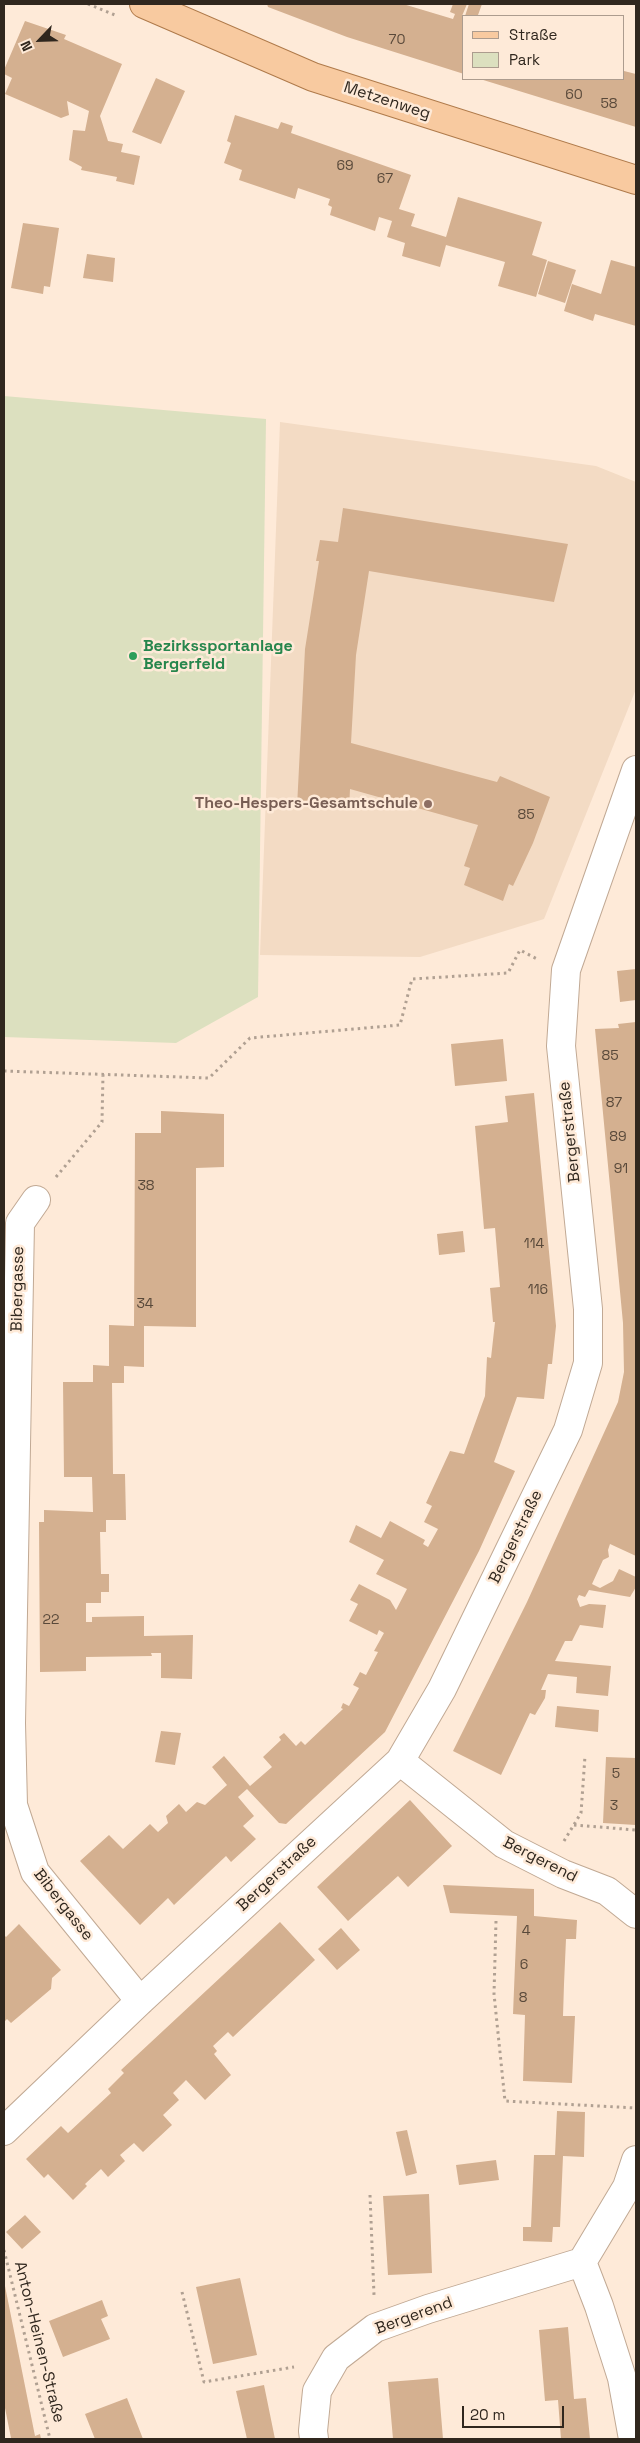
<!DOCTYPE html>
<html>
<head>
<meta charset="utf-8">
<style>
  body { margin:0 }
  #map { position:relative; width:640px; height:2443px; overflow:hidden; background:#feead8; font-family:"Space Grotesk",sans-serif }
  canvas { display:block }
  .frame { position:absolute; inset:0; border:5px solid #30271e; pointer-events:none }
  .legend { position:absolute; left:462px; top:15px; width:162px; height:65px; box-sizing:border-box; background:#feead8; border:1px solid #ac9c8e; margin:0; padding:6px 9px; list-style:none; font-size:15px; color:#30271e }
  .legend li { display:flex; align-items:center; gap:10px; height:25px }
  .legend b { width:25px; border:1px solid #ac9c8e }
  .north { position:absolute; left:15px; top:15px; width:50px; height:50px; -webkit-text-stroke:4px #feead8; paint-order:stroke; rotate:246deg; font-size:14px; font-weight:700; line-height:20px; text-align:center; color:#30271e }
  .north::after { content:''; display:block; margin:auto; width:18px; height:22px; background:#30271e; clip-path:polygon(50% 0,100% 100%,50% 72%,0 100%) }
  .scale { position:absolute; left:462px; top:2406px; width:102px; height:22px; box-sizing:border-box; border:2px solid #30271e; border-top:0; padding-left:6px; font-size:15px; line-height:18px; white-space:nowrap; color:#30271e; -webkit-text-stroke:4px #feead8; paint-order:stroke }
</style>
</head>
<body>
<div id="map">
<canvas width="640" height="2443"></canvas>
<div class="frame"></div>
<ul class="legend">
<li><b style="height:6px;background:#f8caa0"></b>Straße</li>
<li><b style="height:14px;background:#dce0bf"></b>Park</li>
</ul>
<div class="north">N</div>
<div class="scale">20 m</div>
</div>
<script>
const context = document.querySelector('canvas').getContext('2d');
context.lineJoin = 'round';
function fillPath(path, color) { context.fillStyle = color; context.fill(path, 'evenodd'); }
const toPath = rows => new Path2D(rows.map(r => 'M' + r).join(''));
function strokePath(path, color, width, dash) { context.strokeStyle = color; context.lineWidth = width; context.lineCap = dash ? 'butt' : 'round'; context.setLineDash(dash || []); context.stroke(path); }
function drawText(font, color, halo, rows, align = 'center') {
  context.font = font + ' "Space Grotesk",sans-serif'; context.lineWidth = 5; context.setLineDash([]); context.textBaseline = 'middle'; context.strokeStyle = halo; context.fillStyle = color; for (const [text, x, y, turn = 0] of rows) {
    context.save(); context.translate(x, y); context.rotate((+turn || 0) * Math.PI / 180); context.textAlign = isNaN(turn) ? turn : align; if (halo) context.strokeText(text, 0, 0); context.fillText(text, 0, 0); context.restore();
  }
}
const built = toPath([
  [280,422,596,466,636,482,636,689,544,919,420,957,260,955]
]);
const green = toPath([
  [4,396,266,419,258,997,176,1043,4,1037]
]);
const building = toPath([
  [267,4,403,4,453,19,455,14,450,12,453,4,467,4,462,16,464,74,347,37,268,7],
  [469,4,482,4,478,15,465,16],
  [25,21,66,35,64,39,122,64,100,116,108,141,123,144,121,152,140,156,134,185,116,181,117,177,81,170,82,167,69,160,73,130,85,131,89,111,67,101,69,115,61,118,5,94,12,78,4,74,4,70],
  [624,71,636,74,636,127,480,79,624,79],
  [156,78,185,91,161,144,132,132],
  [235,115,278,129,281,122,293,126,291,133,411,175,399,209,415,214,411,226,446,237,458,197,542,222,532,255,547,260,536,297,498,286,505,262,446,245,440,267,402,256,405,243,387,237,392,221,379,217,375,231,330,215,332,207,328,205,330,199,298,188,295,199,239,180,242,170,224,163,231,143,227,141],
  [23,223,59,228,50,287,44,286,43,294,11,288],
  [87,254,115,258,113,282,83,278],
  [611,260,636,267,636,326,595,314,593,321,564,311,572,284,601,294],
  [548,261,576,270,565,303,538,294],
  [343,508,568,544,554,602,369,571,356,655,351,743,497,782,500,776,550,797,533,843,513,886,509,884,503,901,464,885,470,868,464,866,478,825,350,789,349,809,297,807,305,649,319,561,316,561,320,540,338,542],
  [636,969,636,1000,620,1002,617,971],
  [636,1022,636,1556,610,1544,608,1550,609,1557,603,1560,592,1584,600,1588,613,1581,619,1569,636,1577,636,1587,630,1597,589,1590,585,1597,579,1595,577,1599,580,1607,589,1604,606,1605,603,1628,580,1625,572,1641,565,1641,555,1661,611,1666,608,1696,576,1693,577,1677,548,1674,541,1690,546,1690,545,1698,535,1715,530,1713,501,1775,453,1751,527,1602,618,1402,624,1372,623,1323,595,1029,619,1028,618,1024],
  [503,1039,507,1081,455,1086,451,1044],
  [534,1093,556,1326,552,1364,548,1364,544,1399,517,1397,494,1462,515,1471,479,1551,385,1732,286,1824,279,1823,247,1789,238,1797,254,1816,243,1826,256,1839,231,1862,226,1856,174,1905,168,1898,140,1925,80,1861,109,1835,123,1849,150,1824,158,1832,168,1823,166,1816,179,1804,186,1812,197,1802,205,1805,227,1785,212,1767,224,1756,250,1786,272,1767,263,1757,281,1740,279,1737,284,1733,296,1746,301,1741,305,1745,343,1709,341,1708,343,1703,349,1706,359,1688,353,1685,360,1672,366,1675,378,1652,374,1651,384,1633,379,1630,377,1635,349,1621,358,1604,350,1600,359,1584,390,1600,396,1610,407,1589,376,1574,384,1560,349,1542,356,1525,381,1538,390,1521,425,1540,423,1544,428,1547,438,1529,424,1522,432,1506,426,1503,450,1451,464,1454,485,1396,487,1357,491,1358,495,1322,493,1322,490,1288,500,1287,495,1228,484,1229,475,1126,508,1122,505,1096],
  [161,1111,224,1114,224,1167,196,1168,196,1327,144,1326,144,1367,124,1366,124,1383,112,1383,113,1474,125,1474,126,1520,106,1520,106,1532,100,1532,101,1574,109,1574,109,1592,101,1592,101,1603,86,1603,86,1622,92,1622,92,1617,144,1616,144,1636,193,1635,192,1679,161,1678,161,1653,151,1653,152,1656,86,1657,86,1671,40,1672,39,1522,44,1522,44,1510,93,1512,92,1477,64,1477,63,1382,93,1382,93,1365,109,1366,109,1325,134,1326,135,1133,161,1133],
  [463,1231,465,1252,439,1255,437,1234],
  [557,1706,599,1710,598,1732,555,1727],
  [161,1731,181,1733,175,1765,155,1762],
  [606,1757,636,1758,636,1825,603,1823],
  [410,1800,452,1846,408,1887,398,1876,348,1921,317,1887],
  [443,1885,534,1889,534,1916,577,1920,576,1939,566,1939,564,1984,563,2016,575,2016,572,2083,523,2081,525,2015,513,2014,517,1916,450,1913],
  [280,1922,315,1960,233,2037,228,2032,213,2046,217,2051,214,2054,231,2075,205,2100,186,2080,173,2093,179,2100,163,2115,172,2125,143,2152,134,2143,120,2155,125,2161,108,2177,101,2169,85,2184,87,2186,73,2200,48,2174,44,2178,26,2159,61,2126,68,2133,111,2093,108,2089,124,2073,121,2070],
  [19,1924,61,1970,52,1978,51,1989,11,2023,7,2019,4,2022,4,1935,6,1937],
  [341,1928,360,1950,337,1970,318,1949],
  [557,2111,585,2112,584,2157,563,2156,560,2227,553,2227,552,2242,523,2241,523,2227,531,2227,534,2155,555,2155],
  [407,2130,417,2173,406,2176,396,2132],
  [496,2160,499,2180,459,2185,456,2165],
  [429,2194,432,2273,388,2275,383,2196],
  [25,2215,41,2232,22,2249,6,2232],
  [240,2278,257,2355,213,2364,196,2287],
  [4,2281,35,2436,40,2434,41,2439,11,2438,4,2403],
  [102,2300,108,2316,101,2319,110,2339,63,2357,49,2321],
  [568,2327,574,2399,586,2398,590,2439,561,2439,558,2400,545,2401,539,2330],
  [438,2378,443,2439,393,2439,388,2382],
  [264,2385,275,2439,247,2439,236,2391],
  [127,2398,143,2439,95,2439,85,2414]
]);
const path = toPath([
  [88,4,115,15],
  [4,1071,209,1078,250,1038,400,1025,412,979,508,973,520,950,537,959],
  [56,1177,102,1122,103,1074],
  [574,1825,636,1830],
  [564,1841,581,1813,585,1756],
  [496,1921,494,1994,505,2101,636,2108],
  [370,2195,374,2295],
  [4,2250,50,2439],
  [182,2292,204,2382,294,2367]
]);
const minor = toPath([
  [36,1200,20,1223,11,1723,13,1805,35,1872,140,2001],
  [400,1761,504,1844,563,1874,607,1891,636,1914],
  [4,2131,140,2001,400,1761,442,1689,568,1430,588,1363,588,1309,561,1046,566,970,636,770],
  [582,2262,599,2306,622,2378,633,2439],
  [314,2439,313,2431,317,2391,336,2358,375,2328,428,2309,582,2262,627,2187,636,2160]
]);
const major = toPath([
  [144,4,313,77,636,180]
]);
const markers = [
  [133,656,5,"#2e9e5b"],
  [428,804,5,"#8d6e63"]
];
const numberNames = [
  ["70",397,40],
  ["60",574,95],
  ["58",609,104],
  ["69",345,166],
  ["67",385,179],
  ["85",526,815],
  ["85",610,1056],
  ["87",614,1103],
  ["89",618,1137],
  ["91",621,1169],
  ["38",146,1186],
  ["114",534,1244],
  ["116",538,1290],
  ["34",145,1304],
  ["22",51,1620],
  ["5",616,1774],
  ["3",614,1806],
  ["4",526,1931],
  ["6",524,1965],
  ["8",523,1998]
];
const streetNames = [
  ["Metzenweg",387,101,18],
  ["Bergerstraße",570,1132,-96],
  ["Bibergasse",18,1289,-89],
  ["Bergerstraße",516,1537,-64],
  ["Bergerend",540,1860,27],
  ["Bergerstraße",277,1874,-43],
  ["Bibergasse",63,1905,52],
  ["Bergerend",414,2316,-20],
  ["Anton-Heinen-Straße",39,2342,76]
];
const leisureNames = [
  ["Bezirkssportanlage",143,647],
  ["Bergerfeld",143,665]
];
const educationNames = [
  ["Theo-Hespers-Gesamtschule",418,804]
];
fillPath(built, '#f3dbc4');
fillPath(green, '#dce0bf');
fillPath(building, '#d4b090');
strokePath(minor, '#c1a994', 30);
strokePath(major, '#af7a4a', 30);
strokePath(path, '#b0a092', 3, [2.5, 4]);
strokePath(minor, '#fff', 28);
strokePath(major, '#f8caa0', 28);
for (const [x, y, r, color] of markers) { const dot = new Path2D(); dot.arc(x, y, r, 0, 2 * Math.PI); context.fillStyle = color; context.fill(dot); strokePath(dot, '#feead8', 2); }
drawText('14px', '#59493a', null, numberNames);
drawText('16px', '#30271e', '#feead8', streetNames);
drawText('bold 16px', '#27864d', '#feead8', leisureNames, 'left');
drawText('bold 16px', '#785e54', '#feead8', educationNames, 'right');
</script>
</body>
</html>
